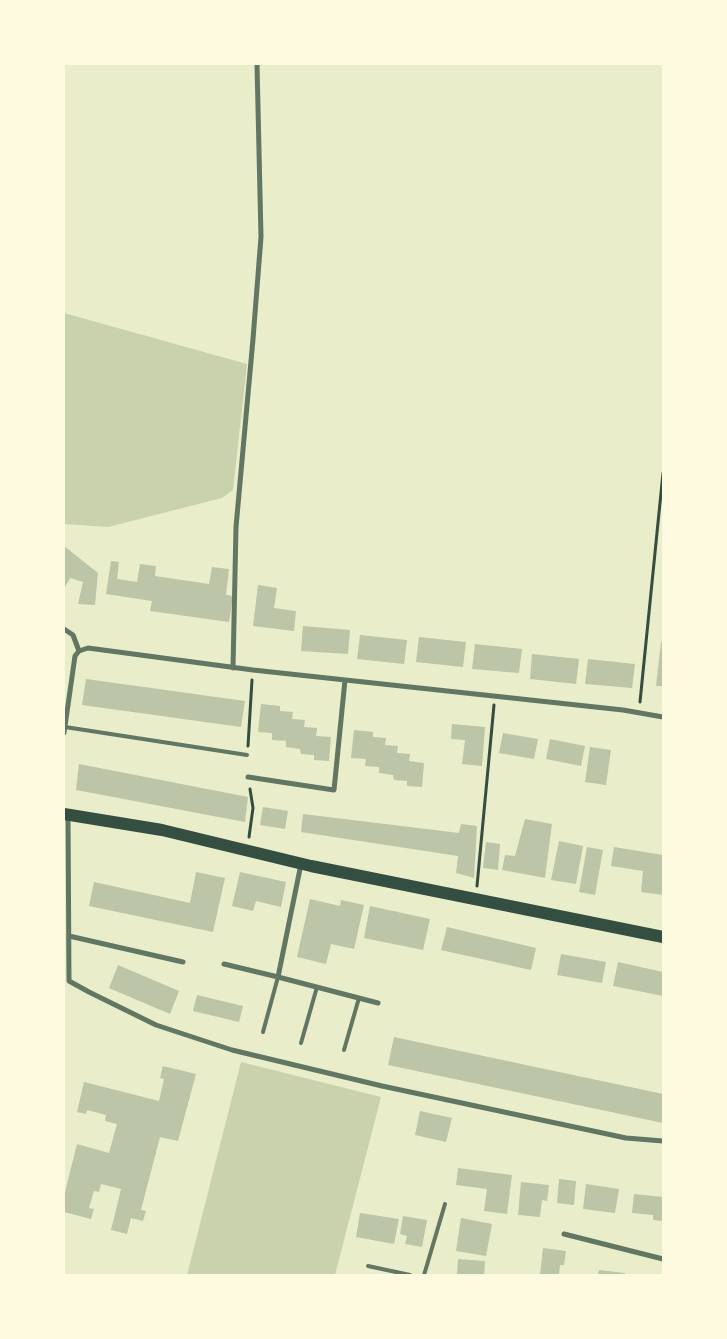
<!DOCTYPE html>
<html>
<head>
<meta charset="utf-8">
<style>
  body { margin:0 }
  #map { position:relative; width:727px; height:1339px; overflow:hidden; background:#e9edc9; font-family:Jost,sans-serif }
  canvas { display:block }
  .frame { position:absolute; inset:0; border:65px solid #fefae0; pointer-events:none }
</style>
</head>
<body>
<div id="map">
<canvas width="727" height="1339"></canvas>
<div class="frame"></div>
</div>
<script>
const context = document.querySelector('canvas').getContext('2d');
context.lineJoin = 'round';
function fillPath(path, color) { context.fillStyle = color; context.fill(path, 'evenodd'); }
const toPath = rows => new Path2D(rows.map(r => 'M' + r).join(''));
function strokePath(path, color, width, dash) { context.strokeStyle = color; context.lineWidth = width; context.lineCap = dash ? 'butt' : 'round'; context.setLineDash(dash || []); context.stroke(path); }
const green = toPath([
  [64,313,247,364,233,490,222,498,108,527,64,524],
  [241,1062,381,1097,335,1275,187,1275]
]);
const building = toPath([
  [64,546,98,573,95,605,78,604,83,582,70,578,64,589],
  [111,561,119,562,117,579,137,582,140,564,156,566,155,576,209,584,212,567,229,569,226,595,233,596,229,622,150,611,152,601,106,594],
  [258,585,277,588,274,608,296,611,294,631,253,626],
  [303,626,350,630,348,654,301,651],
  [360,635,407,640,404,664,357,659],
  [419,637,466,642,463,667,416,662],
  [661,642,663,643,663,686,656,686],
  [475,644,522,649,519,673,472,669],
  [532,654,579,659,576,684,530,679],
  [588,659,635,664,632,688,585,684],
  [86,679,245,701,241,727,82,705],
  [261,704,280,706,280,711,293,712,292,719,305,720,304,727,317,728,316,736,331,737,329,761,314,760,314,755,301,754,300,749,286,747,286,741,272,740,272,733,258,732],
  [452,724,485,727,482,766,462,764,465,740,451,739],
  [354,730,373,732,373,737,386,738,385,745,398,746,397,753,410,754,409,761,424,763,422,787,407,786,407,781,394,780,393,775,379,773,379,767,365,766,366,759,351,758],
  [503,733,538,739,534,759,499,753],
  [550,739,585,746,581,766,546,759],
  [590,747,611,750,606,785,585,782],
  [79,764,248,797,245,822,76,790],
  [263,807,288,811,285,829,260,825],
  [303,814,459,833,461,824,477,826,474,878,456,873,458,856,301,832],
  [525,819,552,824,545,878,502,870,505,855,515,856],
  [559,841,583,846,576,884,551,880],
  [486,842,500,844,498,870,483,868],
  [587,847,603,850,595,895,579,892],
  [614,847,663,855,663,895,641,892,643,871,611,866],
  [196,872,225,878,213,932,89,906,94,882,190,903],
  [240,872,286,882,281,907,256,901,253,911,232,906],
  [310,899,340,906,341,900,364,905,354,949,331,944,326,964,297,957],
  [370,906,430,919,423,950,364,938],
  [447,927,536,948,531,970,441,950],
  [561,954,606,962,602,983,557,975],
  [618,962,663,972,663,996,613,986],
  [118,965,179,991,170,1014,109,988],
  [197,995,243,1006,239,1022,193,1011],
  [394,1037,663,1094,663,1123,388,1065],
  [163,1066,196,1074,178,1141,160,1137,141,1210,146,1211,143,1221,131,1218,127,1234,111,1230,121,1189,101,1184,99,1192,94,1191,89,1208,94,1209,91,1219,64,1212,64,1196,77,1144,109,1153,117,1124,105,1121,106,1115,87,1110,86,1114,77,1112,84,1082,159,1101,164,1079,160,1078],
  [420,1111,452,1118,446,1142,415,1135],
  [458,1168,512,1175,507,1214,484,1211,487,1189,456,1185],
  [559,1179,576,1181,574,1205,557,1203],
  [521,1182,549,1185,547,1201,542,1200,540,1217,518,1215],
  [586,1184,619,1189,615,1213,583,1209],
  [634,1194,663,1197,663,1221,653,1220,653,1215,632,1213],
  [360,1213,399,1219,394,1244,356,1237],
  [403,1216,427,1220,422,1247,405,1244,407,1236,400,1234],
  [461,1218,492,1224,486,1256,456,1251],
  [543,1248,566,1251,564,1265,560,1265,559,1275,540,1275],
  [458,1259,485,1261,484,1275,457,1275],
  [599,1270,625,1273,625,1275,598,1275]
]);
const path = toPath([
  [640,702,663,473],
  [248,746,252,680],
  [249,837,253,808,250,789],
  [477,886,494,705]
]);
const service = toPath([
  [65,727,247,755],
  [263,1032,278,977],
  [301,1043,317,987],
  [344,1050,359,998],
  [368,1266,410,1275],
  [424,1275,445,1204]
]);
const minor = toPath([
  [64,629,73,635,79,651],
  [233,668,236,527,253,339,261,237,257,64],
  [64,733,75,656,79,651,88,648,253,670,623,710,663,717],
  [248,777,334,790,345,680],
  [68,815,69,981,89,992,156,1025,232,1050,382,1086,626,1138,663,1141],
  [301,864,278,977,378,1003],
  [69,936,183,962],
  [224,964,278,977],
  [564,1234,663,1259]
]);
const primary = toPath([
  [64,814,162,830,311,866,663,937]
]);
fillPath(green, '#cad2ad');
fillPath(building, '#bcc5a7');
strokePath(path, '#344e41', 3);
strokePath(service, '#617663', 4);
strokePath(minor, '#617663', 5);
strokePath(primary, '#344e41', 12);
</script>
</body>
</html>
